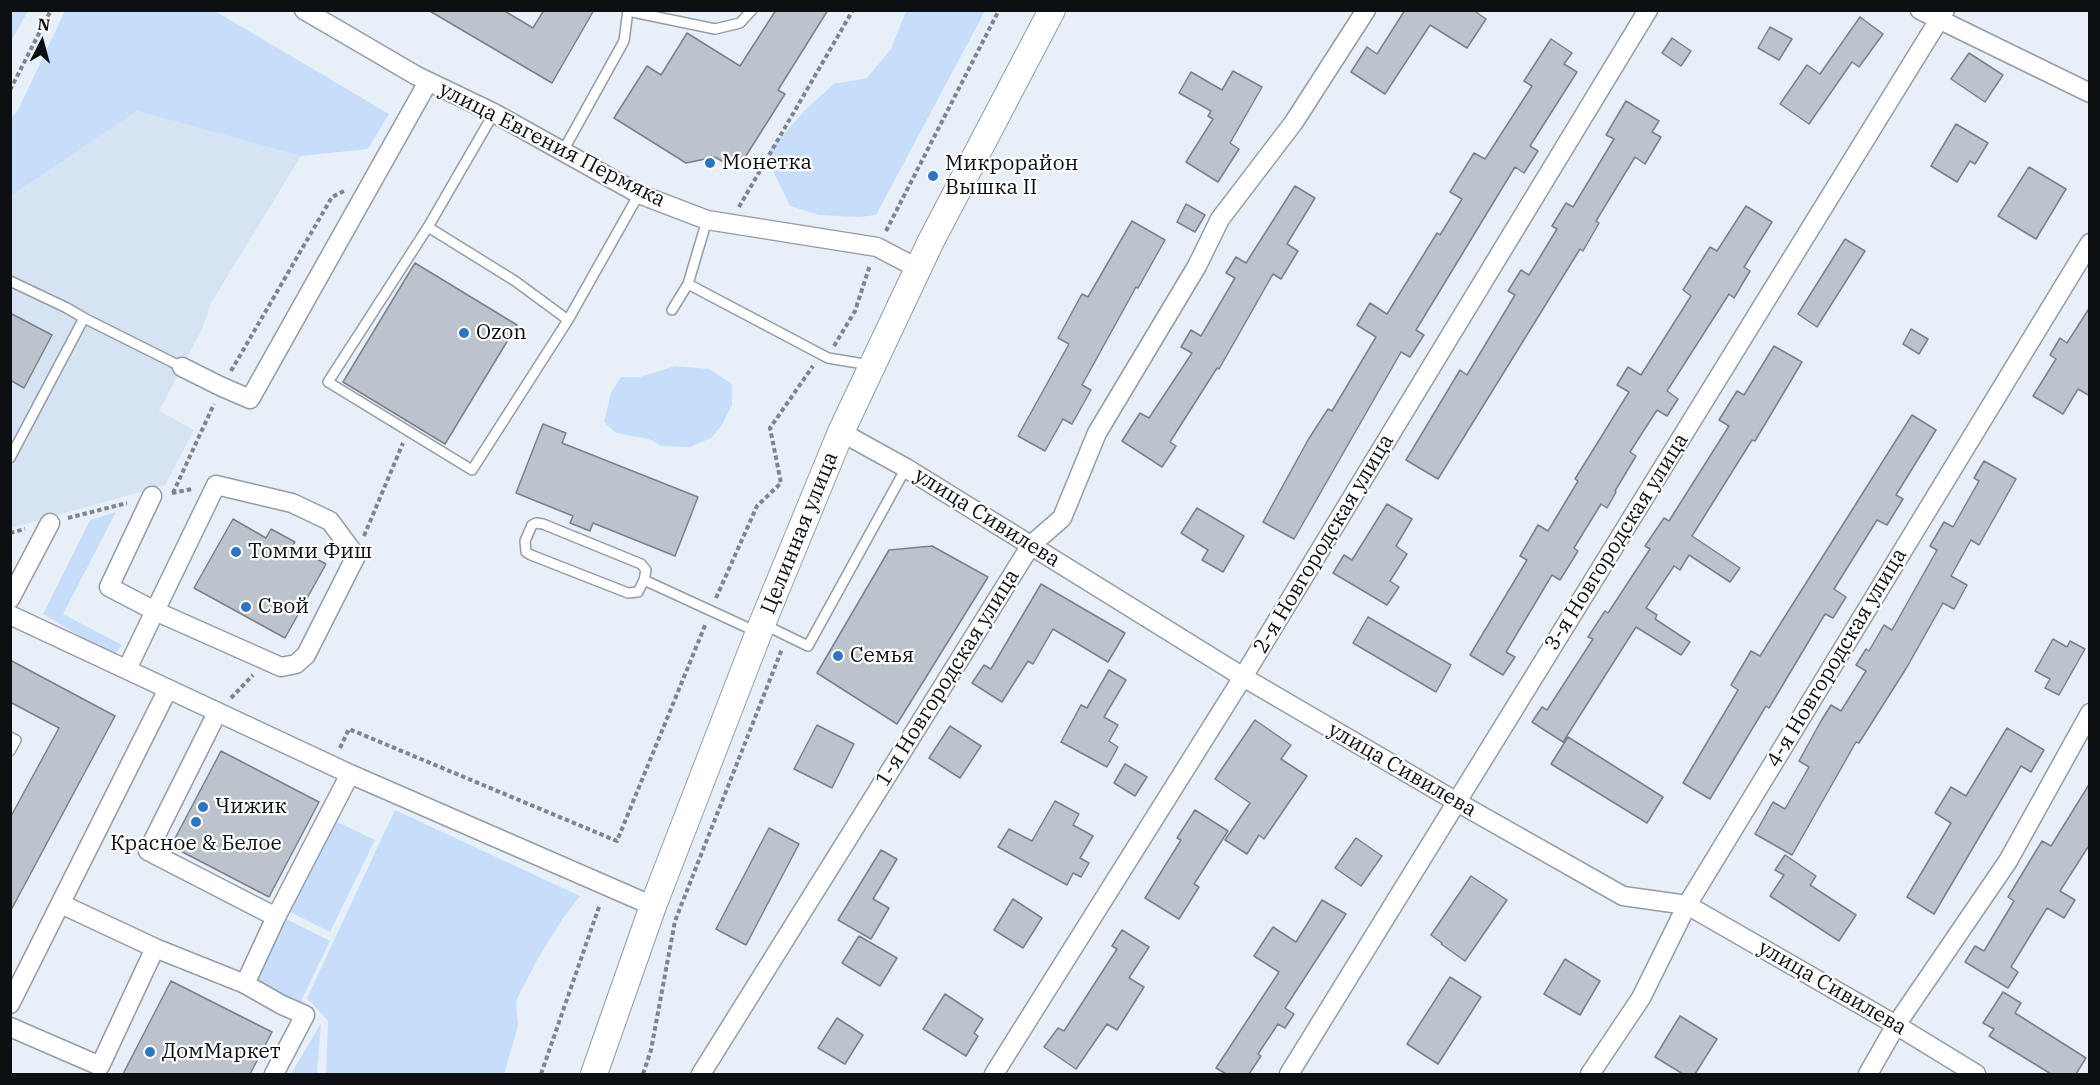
<!DOCTYPE html>
<html>
<head>
<meta charset="utf-8">
<style>
  body { margin:0 }
  #map { position:relative; width:2100px; height:1085px; overflow:hidden; background:#e7eff9; font-family:"IBM Plex Serif",serif }
  canvas { display:block }
  .frame { position:absolute; inset:0; border:12px solid #0d1013; pointer-events:none }
  .north { position:absolute; left:12px; top:12px; width:60px; height:60px; -webkit-text-stroke:4px #fff; paint-order:stroke; rotate:6deg; font-size:16px; font-weight:700; line-height:24px; text-align:center; color:#0d1013 }
  .north::after { content:''; display:block; margin:auto; width:21px; height:27px; background:#0d1013; clip-path:polygon(50% 0,100% 100%,50% 72%,0 100%) }
</style>
</head>
<body>
<div id="map">
<canvas width="2100" height="1085"></canvas>
<div class="frame"></div>
<div class="north">N</div>
</div>
<script>
const context = document.querySelector('canvas').getContext('2d');
context.lineJoin = 'round';
function fillPath(path, color) { context.fillStyle = color; context.fill(path, 'evenodd'); }
const toPath = rows => new Path2D(rows.map(r => 'M' + r).join(''));
function strokePath(path, color, width, dash) { context.strokeStyle = color; context.lineWidth = width; context.lineCap = dash ? 'butt' : 'round'; context.setLineDash(dash || []); context.stroke(path); }
function drawText(font, color, halo, rows, align = 'center') {
  context.font = font + ' "IBM Plex Serif",serif'; context.lineWidth = 4.5; context.setLineDash([]); context.textBaseline = 'middle'; context.strokeStyle = halo; context.fillStyle = color; for (const [text, x, y, turn = 0] of rows) {
    context.save(); context.translate(x, y); context.rotate((+turn || 0) * Math.PI / 180); context.textAlign = isNaN(turn) ? turn : align; if (halo) context.strokeText(text, 0, 0); context.fillText(text, 0, 0); context.restore();
  }
}
const built = toPath([
  [137,111,301,156,211,303,202,329,159,411,194,430,165,485,11,528,11,196]
]);
const green = toPath([
  [11,10,28,11,11,41,10,11],
  [65,11,215,11,389,114,368,149,301,156,137,111,11,196,11,119,18,110],
  [906,11,985,11,876,215,859,217,819,215,790,206,773,171,769,151,805,110,834,84,867,78,891,49],
  [675,366,709,369,732,384,732,405,722,425,711,438,690,447,662,446,649,439,616,433,604,422,611,393,621,377,640,377],
  [116,512,63,614,122,645,116,653,105,651,43,614,90,520],
  [395,810,580,896,561,921,536,962,516,1001,518,1026,504,1074,326,1074,328,1021,307,998],
  [333,820,375,840,330,932,288,911],
  [282,917,330,941,299,1005,250,982],
  [321,1023,317,1074,291,1074]
]);
const building = toPath([
  [428,10,503,10,533,28,544,10,594,10,552,83,428,10],
  [776,10,828,10,778,90,785,94,737,170,715,157,686,163,614,118,647,66,661,75,687,33,740,66,776,10],
  [1405,10,1473,10,1486,19,1467,48,1430,25,1385,94,1351,72,1367,47,1377,54,1405,10],
  [1860,17,1883,34,1859,67,1852,62,1809,124,1780,104,1807,65,1820,74,1860,17],
  [1770,27,1792,39,1779,60,1758,48,1770,27],
  [1672,38,1691,51,1681,66,1662,53,1672,38],
  [1551,39,1572,53,1564,64,1577,72,1530,146,1538,151,1524,173,1515,167,1416,330,1424,335,1410,357,1401,352,1294,539,1263,522,1308,440,1328,409,1332,411,1376,337,1357,325,1370,303,1387,314,1437,233,1440,235,1462,199,1450,192,1474,153,1485,159,1532,86,1524,81,1551,39],
  [1969,53,2003,75,1985,102,1951,79,1969,53],
  [1233,71,1262,87,1230,143,1239,149,1218,182,1186,162,1213,119,1208,116,1211,111,1179,93,1191,72,1222,90,1233,71],
  [1626,101,1659,121,1652,132,1661,137,1645,164,1635,157,1596,221,1599,223,1583,251,1580,249,1438,479,1406,460,1460,370,1467,375,1515,295,1508,291,1521,270,1529,275,1557,229,1552,226,1566,203,1573,207,1614,139,1606,135,1626,101],
  [1956,124,1988,143,1975,164,1970,161,1957,182,1931,166,1956,124],
  [2029,167,2066,189,2036,239,1998,216,2029,167],
  [1295,186,1315,198,1287,244,1298,251,1281,279,1273,274,1219,369,1217,368,1170,442,1176,446,1162,467,1122,441,1140,413,1149,418,1192,353,1181,347,1191,330,1201,336,1235,278,1226,273,1236,257,1246,263,1295,186],
  [1186,204,1205,215,1195,232,1177,222,1186,204],
  [1746,206,1772,222,1744,267,1750,271,1734,298,1729,294,1667,391,1678,399,1667,416,1657,410,1630,452,1636,456,1615,491,1616,492,1607,508,1601,504,1574,548,1578,551,1560,580,1552,575,1506,652,1515,657,1503,675,1470,655,1527,560,1520,556,1538,525,1548,531,1578,481,1575,479,1629,392,1617,385,1628,367,1641,375,1691,296,1683,290,1710,247,1717,251,1746,206],
  [1132,221,1165,240,1138,288,1136,287,1082,385,1091,390,1072,424,1063,419,1045,451,1018,436,1069,344,1058,338,1082,294,1088,297,1132,221],
  [1845,239,1865,251,1817,327,1798,314,1845,239],
  [415,263,517,325,445,444,343,382,415,263],
  [2090,307,2090,396,2078,389,2063,414,2033,396,2056,359,2050,355,2060,338,2067,343,2090,307],
  [10,313,52,335,24,388,10,380,10,313],
  [1911,329,1928,339,1919,354,1903,344,1911,329],
  [1774,346,1802,362,1755,441,1752,440,1692,536,1740,568,1730,582,1689,555,1680,570,1674,566,1646,608,1657,615,1655,619,1690,642,1681,655,1636,627,1563,742,1532,722,1542,707,1547,710,1593,639,1588,637,1605,611,1608,613,1650,549,1645,546,1664,518,1669,521,1729,426,1719,420,1737,391,1744,395,1774,346],
  [1912,415,1936,430,1896,495,1903,499,1887,525,1877,520,1834,589,1846,597,1833,618,1825,614,1769,708,1766,706,1710,799,1683,783,1738,690,1731,685,1751,651,1760,656,1912,415],
  [543,424,566,433,562,443,698,497,675,556,593,523,590,531,570,523,573,516,516,493,543,424],
  [1984,461,2016,479,1979,545,1971,540,1951,576,1967,585,1954,609,1943,603,1907,667,1859,743,1856,742,1792,855,1755,834,1773,802,1785,809,1809,767,1799,761,1821,721,1831,705,1841,711,1866,671,1856,665,1866,649,1869,651,1884,625,1892,630,1937,550,1930,546,1944,522,1953,527,1979,481,1974,478,1984,461],
  [1387,504,1412,519,1396,546,1407,554,1390,581,1399,587,1387,605,1333,573,1344,555,1352,560,1387,504],
  [1197,508,1244,536,1223,572,1202,560,1208,550,1181,533,1197,508],
  [233,519,266,538,271,529,295,542,292,546,326,564,285,638,194,588,233,519],
  [932,546,988,577,897,724,817,673,889,550,932,546],
  [1041,584,1125,633,1108,662,1053,629,1033,664,1028,661,1002,702,972,683,984,665,991,669,1041,584],
  [1368,617,1451,665,1436,692,1353,643,1368,617],
  [2053,639,2067,647,2070,641,2085,649,2059,695,2045,688,2050,679,2035,671,2053,639],
  [10,660,115,716,10,912,10,818,59,728,10,702,10,660],
  [1109,670,1126,680,1104,717,1118,725,1109,741,1118,747,1107,767,1061,742,1081,705,1087,708,1109,670],
  [1255,720,1291,745,1281,759,1307,776,1264,839,1259,835,1247,854,1225,840,1250,803,1215,779,1255,720],
  [817,725,854,744,832,788,794,769,817,725],
  [950,726,981,746,960,778,929,758,950,726],
  [2007,728,2044,750,2031,772,2021,766,1934,914,1907,897,1951,823,1935,813,1951,787,1966,796,2007,728],
  [1568,737,1663,797,1647,823,1551,764,1568,737],
  [221,751,319,802,269,897,171,846,221,751],
  [1125,764,1147,777,1135,796,1114,783,1125,764],
  [2090,783,2090,844,2060,891,2075,900,2064,918,2047,908,2011,967,2018,972,2008,988,1965,962,1975,946,1984,951,2014,901,2008,897,2042,841,2051,846,2090,783],
  [1055,801,1079,814,1073,825,1093,836,1080,858,1089,863,1081,877,1073,873,1067,885,998,847,1009,829,1032,841,1055,801],
  [1195,810,1228,831,1194,884,1199,887,1179,919,1145,898,1181,840,1177,838,1195,810],
  [769,828,799,844,746,945,716,929,769,828],
  [1356,838,1382,856,1361,886,1335,868,1356,838],
  [881,850,897,859,873,899,889,908,871,939,838,920,881,850],
  [1785,855,1816,876,1810,885,1856,915,1839,941,1770,896,1784,875,1775,870,1785,855],
  [1471,876,1507,900,1465,961,1441,944,1442,943,1431,935,1471,876],
  [1013,899,1042,918,1023,948,994,930,1013,899],
  [1322,900,1346,914,1285,1008,1294,1014,1285,1028,1278,1024,1258,1054,1261,1056,1249,1074,1226,1074,1216,1068,1279,972,1254,956,1273,927,1296,942,1322,900],
  [1122,930,1149,947,1129,978,1144,987,1117,1030,1107,1024,1076,1069,1044,1047,1058,1028,1064,1031,1117,949,1112,946,1122,930],
  [859,936,897,958,880,986,842,963,859,936],
  [1565,959,1600,981,1580,1015,1544,994,1565,959],
  [1450,977,1481,997,1438,1064,1407,1044,1450,977],
  [171,981,272,1032,250,1074,123,1074,171,981],
  [2003,992,2021,1003,2015,1013,2086,1058,2076,1074,2051,1074,1989,1036,1994,1029,1983,1023,2003,992],
  [945,994,983,1019,974,1033,978,1036,966,1056,923,1029,945,994],
  [1680,1016,1717,1039,1695,1074,1683,1074,1655,1057,1680,1016],
  [837,1018,863,1035,845,1064,818,1048,837,1018]
]);
const path = toPath([
  [10,90,51,10],
  [739,207,853,10],
  [886,231,999,10],
  [834,346,855,311,870,265],
  [231,371,332,197,344,191],
  [172,493,192,489],
  [173,493,214,404],
  [68,518,127,503],
  [10,533,25,529],
  [364,536,403,443],
  [716,598,757,506,781,483,770,428,813,366],
  [231,698,253,675],
  [340,748,349,729,617,841,706,623],
  [541,1074,600,904],
  [643,1074,651,1050,675,921,782,649]
]);
const service = toPath([
  [628,11,715,29,740,23,752,10],
  [494,113,428,227,515,281,568,320],
  [563,151,624,41,628,10],
  [428,227,328,382,472,470,568,320,639,194],
  [10,281,67,308,84,318,182,367],
  [688,284,828,358,870,365],
  [672,310,688,284,707,220],
  [10,458,84,318],
  [644,580,646,570,641,564,543,524,536,523,532,525,525,541,526,552,531,555,628,593,638,592,644,580,757,632],
  [765,625,808,646,906,468],
  [10,737,16,740,10,751]
]);
const minor = toPath([
  [304,10,417,76,494,113,639,194,707,220,877,247,917,268],
  [1920,10,2090,93],
  [182,367,222,387,250,399,428,82],
  [841,432,906,468,1243,677,1457,802,1623,896,1687,905,1896,1025,1976,1074],
  [10,599,50,523],
  [10,615,350,774,653,906],
  [127,669,155,611,216,485,292,503,330,521,356,556,306,655,296,664,281,667,155,611,109,587,152,496],
  [217,713,148,851,276,917],
  [61,904,155,948],
  [245,984,276,917,350,774],
  [10,1004,168,689],
  [10,1027,100,1066,155,948,245,984,282,1005,305,1015,274,1074],
  [701,1074,1031,545,1062,518,1097,433,1197,266,1220,219,1294,122,1366,10],
  [994,1074,1243,677,1648,10],
  [1289,1074,1945,10],
  [1590,1074,1641,998,1687,905,2090,243],
  [1868,1074,1896,1025,2008,861,2090,713]
]);
const secondary = toPath([
  [594,1074,653,906,762,624,841,432,931,241,1052,10]
]);
const markers = [
  [710,163,6,"#2c75c5"],
  [933,176,6,"#2c75c5"],
  [464,333,6,"#2c75c5"],
  [236,552,6,"#2c75c5"],
  [246,607,6,"#2c75c5"],
  [838,656,6,"#2c75c5"],
  [203,807,6,"#2c75c5"],
  [196,822,6,"#2c75c5"],
  [150,1052,6,"#2c75c5"]
];
const streetNames = [
  ["улица Евгения Пермяка",552,145,27],
  ["улица Сивилева",987,518,32],
  ["Целинная улица",800,533,-68],
  ["3-я Новгородская улица",1617,542,-58],
  ["2-я Новгородская улица",1324,544,-59],
  ["4-я Новгородская улица",1837,658,-59],
  ["1-я Новгородская улица",948,678,-58],
  ["улица Сивилева",1402,770,30],
  ["улица Сивилева",1832,988,30]
];
const poiNames = [
  ["Монетка",722,163],
  ["Микрорайон",945,164],
  ["Вышка II",945,188],
  ["Ozon",476,333],
  ["Томми Фиш",248,552],
  ["Свой",258,607],
  ["Семья",850,656],
  ["Чижик",215,807],
  ["Красное & Белое",196,844,"center"],
  ["ДомМаркет",162,1052]
];
fillPath(built, '#d6e3f2');
fillPath(green, '#c7defa');
fillPath(building, '#bbc3cc');
strokePath(building, '#7a8189', 1.5);
strokePath(service, '#959ca5', 12);
strokePath(minor, '#959ca5', 21);
strokePath(secondary, '#959ca5', 28);
strokePath(path, '#80858c', 4, [4.5, 3]);
strokePath(service, '#fff', 9);
strokePath(minor, '#fff', 18);
strokePath(secondary, '#fff', 26);
for (const [x, y, r, color] of markers) { const dot = new Path2D(); dot.arc(x, y, r, 0, 2 * Math.PI); context.fillStyle = color; context.fill(dot); strokePath(dot, '#fff', 2); }
drawText('21px', '#0d1013', '#fff', streetNames);
drawText('21px', '#0d1013', '#fff', poiNames, 'left');
</script>
</body>
</html>
